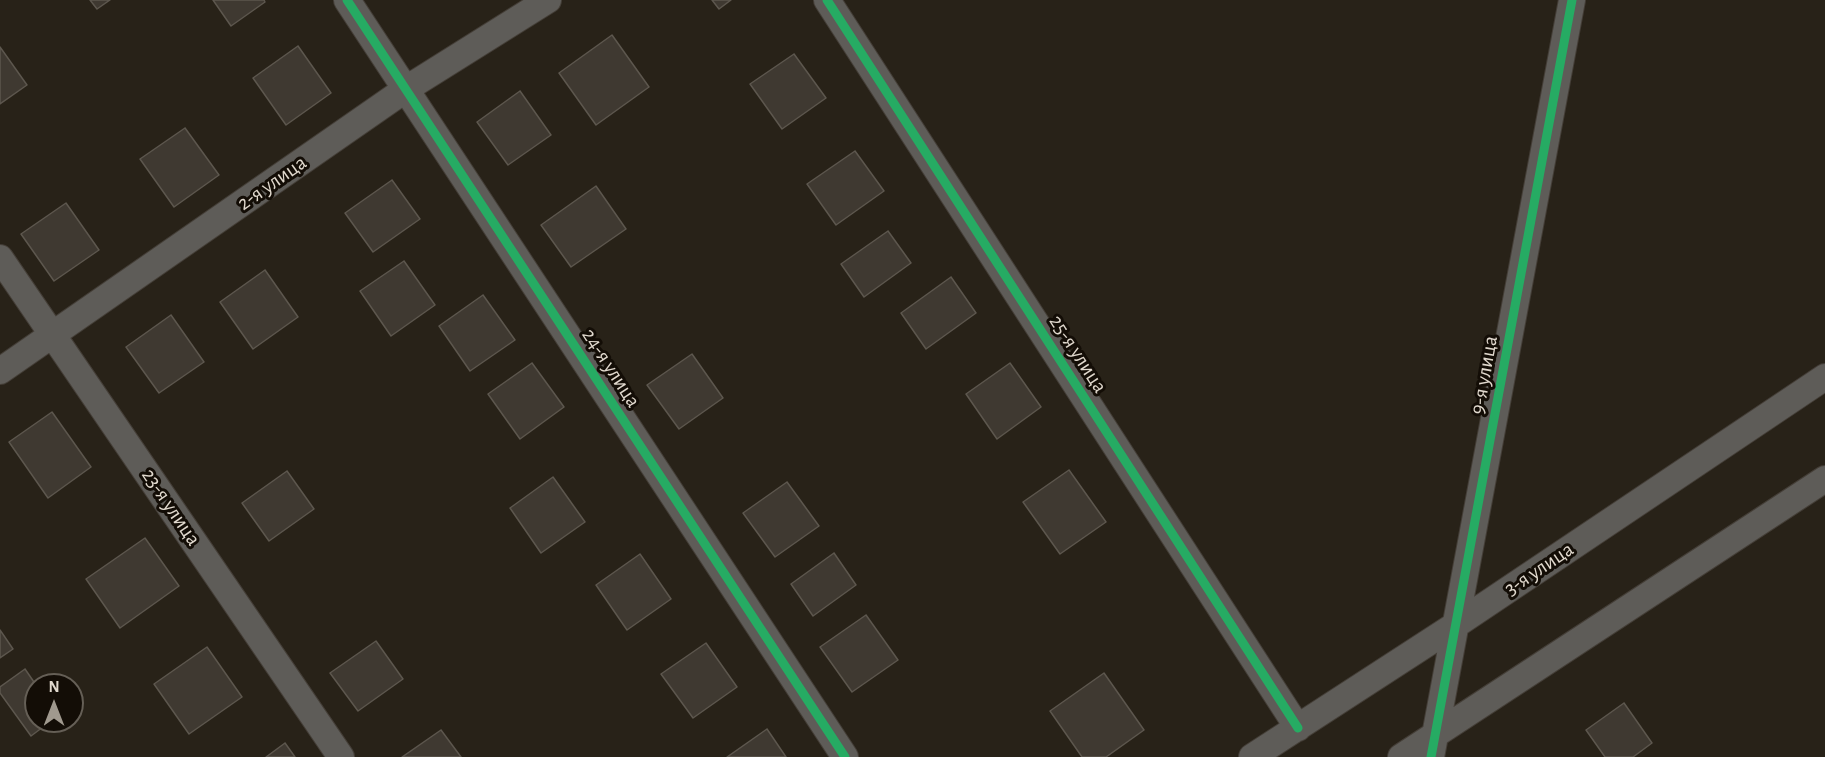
<!DOCTYPE html>
<html>
<head>
<meta charset="utf-8">
<style>
  body { margin:0 }
  #map { position:relative; width:1825px; height:757px; overflow:hidden; background:#282218; font-family:"Alegreya Sans",sans-serif }
  canvas { display:block }
  .north { position:absolute; left:24px; top:673px; width:60px; height:60px; box-sizing:border-box; background:#130d06; border:2px solid #655f56; border-radius:50%; rotate:0deg; font-size:16px; font-weight:700; line-height:24px; text-align:center; color:#e1d9ce }
  .north::after { content:''; display:block; margin:auto; width:21px; height:27px; background:#a0998e; clip-path:polygon(50% 0,100% 100%,50% 72%,0 100%) }
</style>
</head>
<body>
<div id="map">
<canvas width="1825" height="757"></canvas>
<div class="north">N</div>
</div>
<script>
const context = document.querySelector('canvas').getContext('2d');
context.lineJoin = 'round';
function fillPath(path, color) { context.fillStyle = color; context.fill(path, 'evenodd'); }
const toPath = rows => new Path2D(rows.map(r => 'M' + r).join(''));
function strokePath(path, color, width, dash) { context.strokeStyle = color; context.lineWidth = width; context.lineCap = dash ? 'butt' : 'round'; context.setLineDash(dash || []); context.stroke(path); }
function drawText(font, color, halo, rows, align = 'center') {
  context.font = font + ' "Alegreya Sans",sans-serif'; context.lineWidth = 6; context.setLineDash([]); context.textBaseline = 'middle'; context.strokeStyle = halo; context.fillStyle = color; for (const [text, x, y, turn = 0] of rows) {
    context.save(); context.translate(x, y); context.rotate((+turn || 0) * Math.PI / 180); context.textAlign = isNaN(turn) ? turn : align; if (halo) context.strokeText(text, 0, 0); context.fillText(text, 0, 0); context.restore();
  }
}
const building = toPath([
  [90,0,110,0,97,9,90,0],
  [213,0,264,0,265,2,231,26,213,0],
  [712,0,731,0,719,9,712,0],
  [612,35,649,87,596,125,559,73,612,35],
  [298,46,331,93,286,125,253,78,298,46],
  [0,47,27,85,0,104,0,47],
  [794,54,826,98,782,129,750,84,794,54],
  [520,91,551,135,508,165,477,122,520,91],
  [185,128,219,175,174,207,140,159,185,128],
  [855,151,884,191,836,225,807,184,855,151],
  [392,180,420,219,373,252,345,213,392,180],
  [596,186,626,229,571,267,541,225,596,186],
  [66,203,99,250,54,281,21,234,66,203],
  [888,231,911,263,864,297,841,264,888,231],
  [404,261,435,305,391,336,360,291,404,261],
  [265,270,298,317,253,349,220,302,265,270],
  [951,277,976,313,926,349,901,313,951,277],
  [483,295,515,340,470,371,439,326,483,295],
  [171,315,204,362,159,393,126,347,171,315],
  [692,354,723,398,679,429,647,385,692,354],
  [532,363,564,407,520,439,488,394,532,363],
  [1010,363,1041,407,997,439,966,394,1010,363],
  [52,412,91,467,48,498,9,442,52,412],
  [1069,470,1106,522,1060,554,1023,502,1069,470],
  [287,471,314,509,269,541,242,503,287,471],
  [553,477,585,522,541,553,510,508,553,477],
  [787,482,819,526,775,557,743,513,787,482],
  [145,538,179,586,120,628,86,579,145,538],
  [834,553,856,585,813,616,791,584,834,553],
  [640,554,671,599,627,630,596,585,640,554],
  [866,615,898,660,852,692,820,647,866,615],
  [0,630,13,649,0,658,0,630],
  [376,641,403,679,358,711,330,673,376,641],
  [706,643,737,687,693,718,661,674,706,643],
  [207,647,242,697,189,734,154,684,207,647],
  [25,669,36,685,36,721,51,721,31,736,0,693,0,687,25,669],
  [1104,673,1144,730,1106,757,1082,757,1050,711,1104,673],
  [1624,703,1652,743,1633,757,1605,757,1586,730,1624,703],
  [767,729,786,757,727,757,767,729],
  [441,730,461,757,402,757,441,730],
  [285,743,295,757,266,757,285,743]
]);
const minor = toPath([
  [347,0,845,757],
  [827,0,1298,728],
  [0,258,341,757],
  [0,371,406,89,548,0],
  [1252,757,1457,624,1825,377],
  [1401,757,1825,479],
  [1431,757,1572,0]
]);
const cycleway = toPath([
  [347,0,845,757],
  [827,0,1298,728],
  [1431,757,1572,0]
]);
const streetNames = [
  ["2-я улица",272,183,-35],
  ["25-я улица",1078,354,57],
  ["24-я улица",611,368,57],
  ["9-я улица",1484,375,-80],
  ["23-я улица",171,507,56],
  ["3-я улица",1539,569,-34]
];
fillPath(building, '#3f3931');
strokePath(building, '#5d574e', 1.5);
strokePath(minor, '#443e37', 28);
strokePath(minor, '#5e5c58', 26);
strokePath(cycleway, '#26ab63', 9);
drawText('21px', '#e1d9ce', '#130d06', streetNames);
</script>
</body>
</html>
